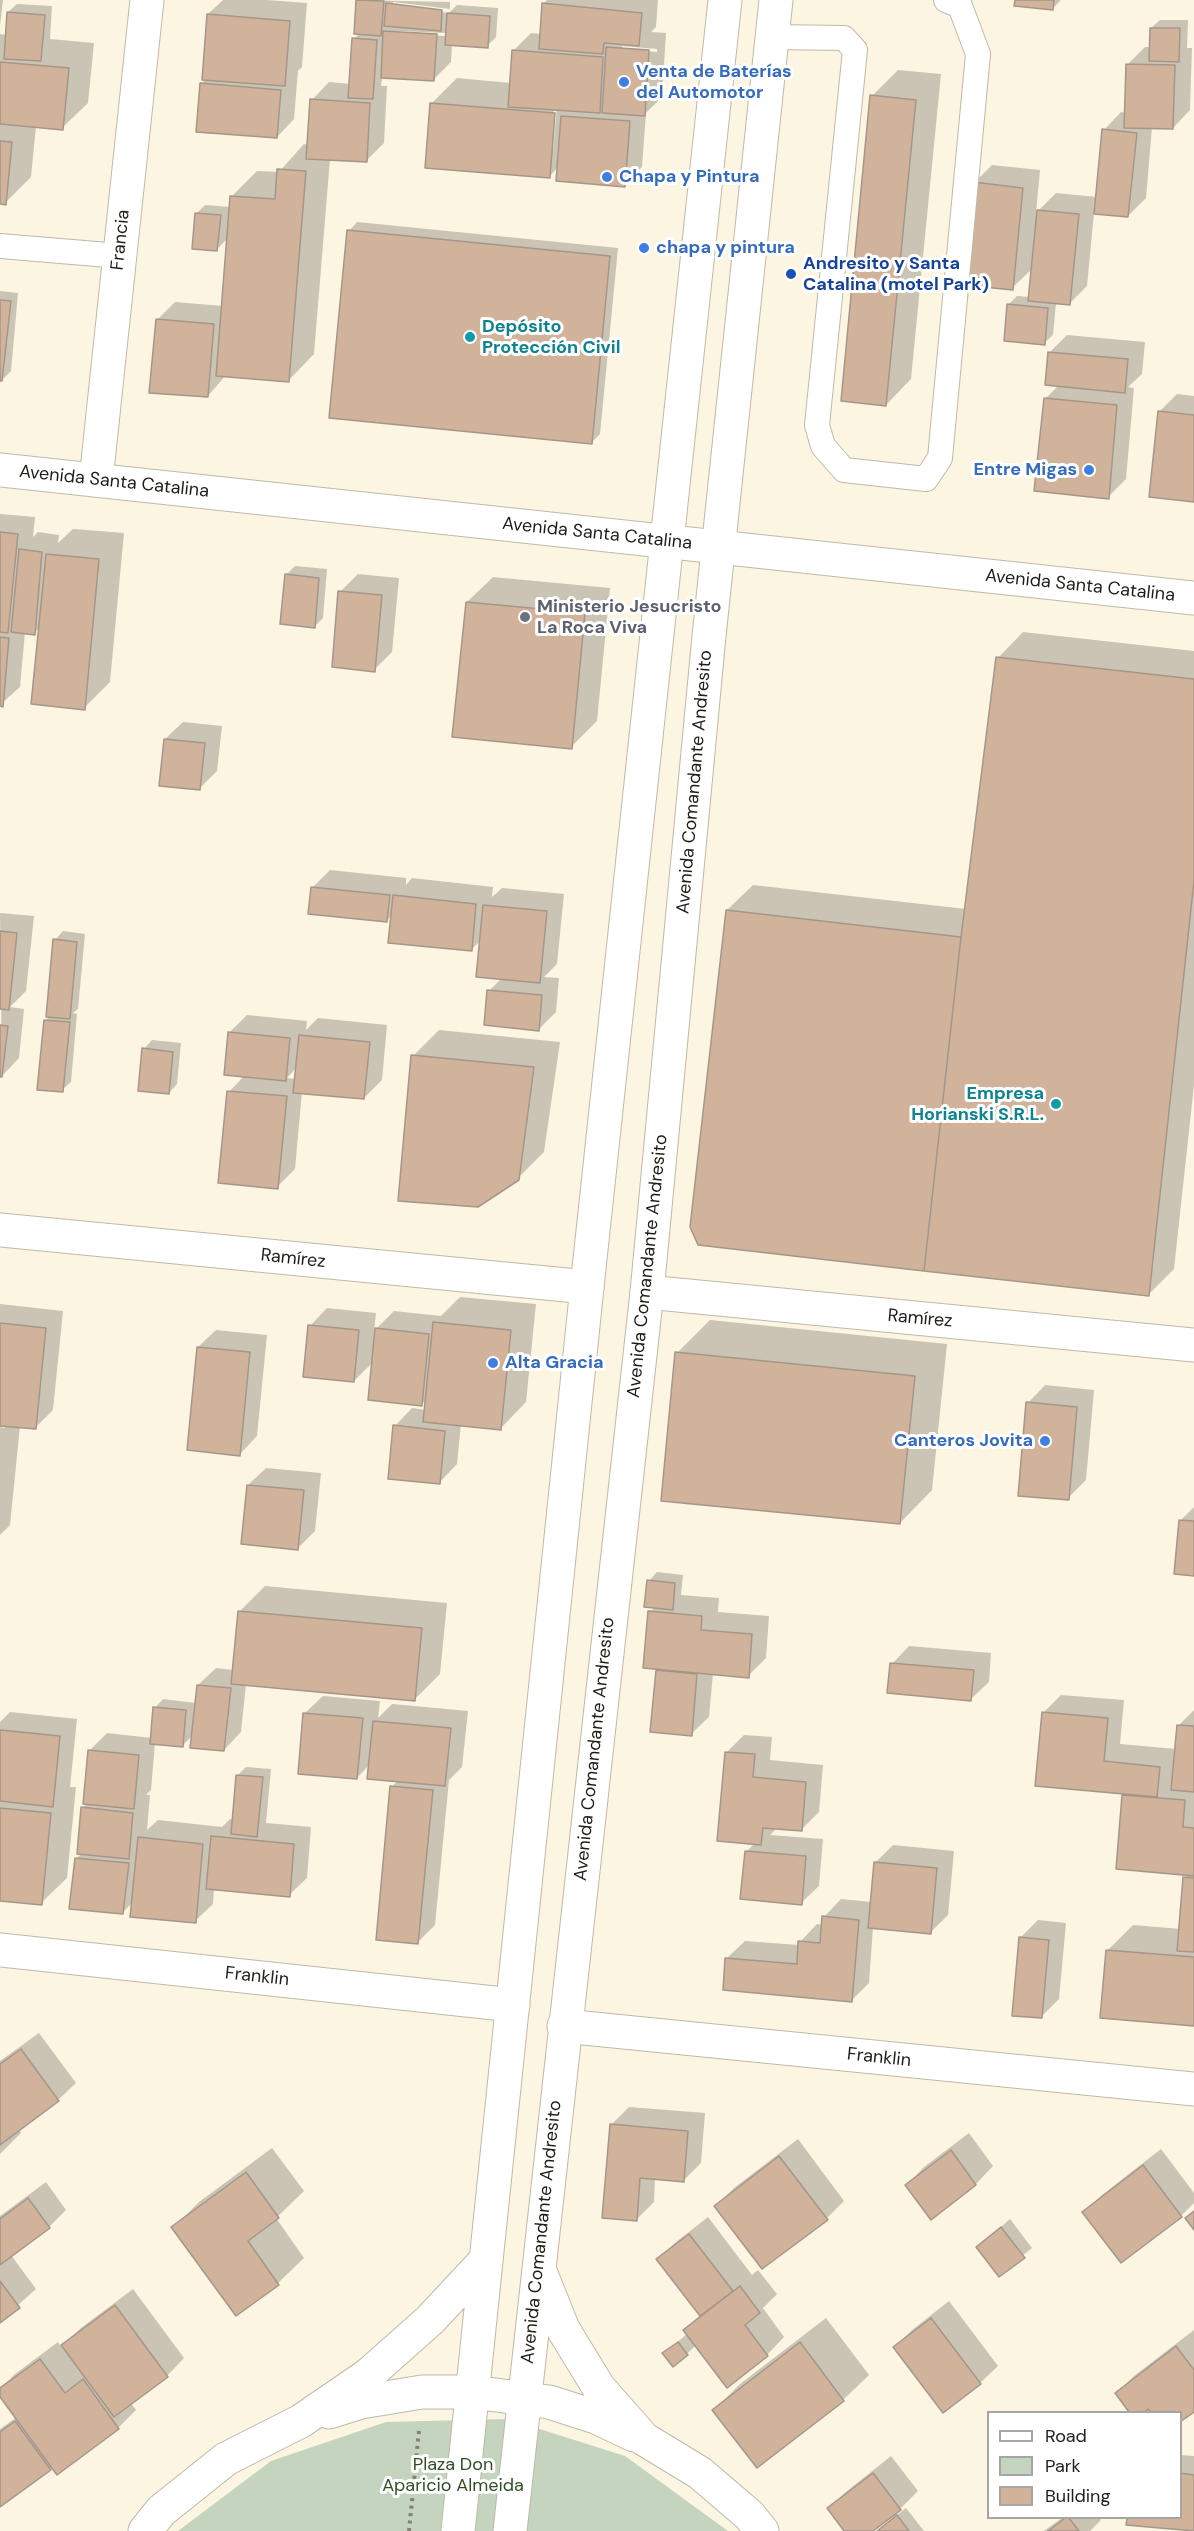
<!DOCTYPE html>
<html>
<head>
<meta charset="utf-8">
<style>
  body { margin:0 }
  #map { position:relative; width:1194px; height:2531px; overflow:hidden; background:#fcf5e2; font-family:"DM Sans",sans-serif }
  canvas { display:block }
  .legend { position:absolute; left:987px; top:2411px; width:195px; height:108px; box-sizing:border-box; background:#fff; border:2px solid #a5a5a2; margin:0; padding:8px 10px; list-style:none; font-size:18px; color:#1f1d16 }
  .legend li { display:flex; align-items:center; gap:12px; height:30px }
  .legend b { width:30px; border:2px solid #a5a5a2 }
</style>
</head>
<body>
<div id="map">
<canvas width="1194" height="2531"></canvas>
<ul class="legend">
<li><b style="height:8px;background:#fff"></b>Road</li>
<li><b style="height:16px;background:#c4d4be"></b>Park</li>
<li><b style="height:16px;background:#d0b39a"></b>Building</li>
</ul>
</div>
<script>
const context = document.querySelector('canvas').getContext('2d');
context.lineJoin = 'round';
function fillPath(path, color) { context.fillStyle = color; context.fill(path, 'evenodd'); }
const toPath = rows => new Path2D(rows.map(r => 'M' + r).join(''));
function strokePath(path, color, width, dash) { context.strokeStyle = color; context.lineWidth = width; context.lineCap = dash ? 'butt' : 'round'; context.setLineDash(dash || []); context.stroke(path); }
function drawText(font, color, halo, rows, align = 'center') {
  context.font = font + ' "DM Sans",sans-serif'; context.lineWidth = 6; context.setLineDash([]); context.textBaseline = 'middle'; context.strokeStyle = halo; context.fillStyle = color; for (const [text, x, y, turn = 0] of rows) {
    context.save(); context.translate(x, y); context.rotate((+turn || 0) * Math.PI / 180); context.textAlign = isNaN(turn) ? turn : align; if (halo) context.strokeText(text, 0, 0); context.fillText(text, 0, 0); context.restore();
  }
}
const green = toPath([
  [508,2419,625,2456,728,2531,178,2531,271,2461,386,2422]
]);
const shadow = toPath([
  [0,0,3,0,0,26],
  [223,0,267,0,307,3,302,67,298,71,294,119,277,137,201,84,206,79,208,14],
  [358,0,450,2,450,9,393,2,393,6,449,13,457,5,498,8,496,37,487,46,452,44,451,62,433,80,382,77,381,86,387,86,384,143,366,161,330,159,314,354,289,380,226,375,208,396,157,320,175,302,223,306,228,238,217,249,196,214,205,205,231,207,231,197,257,171,279,172,304,144,309,145,312,100,329,82,351,84,354,39,360,33,356,33],
  [399,31,445,33,445,36,399,34],
  [547,0,658,0,656,27,651,32,666,33,662,97,646,113,642,167,624,185,558,167,549,177,431,104,457,78,511,83,513,51,531,33,541,34,543,4],
  [622,46,657,49,657,52,622,49],
  [554,106,557,106,553,151,550,151],
  [1016,0,1061,0,1053,8],
  [17,4,52,6,50,39,94,43,88,103,62,128,36,126,31,177,5,203,0,203,0,34,7,35,8,12],
  [1160,20,1188,20,1187,48,1192,48,1190,110,1173,128,1152,127,1146,198,1128,216,1094,213,1087,286,1069,304,1056,303,1053,335,1044,343,1009,304,1017,296,1030,297,1032,269,1012,288,974,183,992,165,1040,170,1036,213,1056,193,1097,197,1104,130,1121,112,1126,113,1127,65,1145,47,1151,47,1151,28],
  [898,70,941,74,911,379,886,405,872,96],
  [357,222,618,248,600,434,591,443,349,231],
  [0,291,18,293,11,371,2,380,0,380],
  [1067,335,1145,342,1142,374,1128,387,1134,388,1126,479,1108,497,1045,399,1059,385,1050,352],
  [1177,394,1194,396,1194,500,1159,412],
  [0,514,35,517,33,537,38,532,59,535,58,543,73,529,124,533,110,682,84,708,40,627,34,633,25,632,20,687,0,705],
  [295,566,327,569,323,618,314,627,286,575],
  [358,574,399,578,392,652,374,670,340,592],
  [493,577,610,588,597,721,571,747,467,602],
  [1023,632,1194,651,1194,1085,1174,1269,1148,1295,727,910,753,885,966,909,998,658],
  [183,722,222,726,217,771,199,789,165,739],
  [330,870,406,878,406,885,412,878,493,887,492,897,502,888,564,894,557,964,544,977,559,978,556,1012,538,1030,489,991,502,978,481,940,471,950,393,914,387,920,312,888],
  [0,913,34,916,26,991,10,1007,24,1009,19,1058,2,1076],
  [63,931,85,934,78,1009,73,1013,77,1014,71,1082,62,1090,46,1020,50,1016,55,940],
  [247,1015,307,1021,306,1030,318,1018,387,1025,382,1080,364,1098,302,1092,295,1169,277,1187,229,1092,244,1076,230,1032],
  [297,1067,296,1079,287,1078],
  [439,1030,560,1042,544,1152,518,1178,413,1056],
  [152,1040,181,1043,177,1084,169,1093,144,1049],
  [460,1297,536,1304,526,1402,501,1428,461,1424,457,1464,440,1482,395,1426,412,1408,426,1410,427,1399,422,1404,373,1362,354,1381,310,1326,327,1308,376,1313,374,1331,394,1311,441,1316],
  [0,1304,63,1311,53,1410,35,1428,20,1426,10,1525,0,1535,0,1427,5,1428,5,1425,0,1424],
  [710,1320,947,1344,932,1490,900,1523,677,1353],
  [216,1330,267,1335,257,1436,240,1454,198,1347],
  [1045,1385,1094,1390,1086,1480,1068,1498,1028,1403],
  [266,1468,321,1473,315,1531,297,1549,248,1485],
  [1194,1507,1194,1575,1181,1520],
  [657,1572,683,1575,681,1595,719,1598,718,1612,769,1616,766,1658,748,1676,713,1673,709,1717,691,1734,651,1731,657,1668,650,1612,655,1607,649,1581],
  [265,1586,447,1603,440,1674,415,1699,246,1684,241,1732,224,1750,193,1735,182,1746,155,1743,151,1790,146,1795,150,1795,147,1830,158,1820,222,1827,230,1819,234,1820,238,1775,246,1767,271,1769,266,1823,311,1827,307,1878,289,1895,214,1888,213,1904,195,1921,133,1902,123,1912,76,1859,82,1853,83,1808,87,1803,89,1751,107,1733,152,1738,155,1708,163,1699,196,1703,198,1685,216,1668,233,1670,239,1612],
  [909,1646,991,1653,989,1682,971,1699,892,1664],
  [1061,1695,1124,1700,1120,1744,1176,1749,1178,1726,1194,1710,1194,2025,1108,1950,1133,1925,1181,1929,1185,1878,1189,1874,1123,1795,1126,1793,1043,1713],
  [323,1696,380,1701,378,1718,392,1704,468,1711,462,1767,449,1780,435,1925,418,1942,392,1787,398,1780,370,1764,357,1778,305,1713],
  [10,1712,77,1719,70,1787,76,1787,67,1878,41,1903,0,1899,0,1722],
  [744,1735,772,1737,770,1760,823,1765,819,1812,801,1830,777,1828,770,1835,823,1839,819,1886,801,1903,746,1852,755,1843,727,1752],
  [893,1845,954,1851,948,1915,931,1932,873,1927,869,1983,851,2001,727,1958,745,1941,799,1945,800,1942,817,1924,823,1925,824,1917,841,1899,872,1902,875,1863],
  [1038,1920,1066,1923,1059,1999,1041,2017,1020,1938],
  [39,2033,76,2083,58,2100,19,2129,21,2133,0,2154,0,2061],
  [629,2107,705,2113,701,2163,683,2181,655,2178,654,2202,636,2220,611,2125],
  [969,2133,993,2166,976,2184,932,2217,907,2185,924,2167],
  [798,2139,844,2201,827,2218,716,2206,734,2188],
  [272,2148,304,2191,276,2218,304,2258,278,2283,237,2314,173,2228,199,2202],
  [1161,2149,1194,2193,1194,2203,1181,2216,1084,2212,1102,2195],
  [46,2182,66,2210,49,2227,11,2255,36,2289,0,2321,0,2216],
  [708,2217,752,2275,758,2270,777,2294,763,2308,784,2337,767,2355,696,2345,687,2354,664,2353,687,2334,685,2330,701,2314,658,2259,676,2242],
  [1010,2219,1032,2248,999,2275,978,2247],
  [133,2289,184,2358,167,2376,130,2402,136,2410,118,2428,57,2473,52,2466,0,2505,0,2429,17,2417,0,2394,0,2389,15,2374,58,2342,61,2347,81,2328],
  [949,2301,998,2366,980,2383,895,2347,912,2330],
  [826,2318,869,2375,843,2400,757,2466,714,2410,740,2384],
  [1194,2330,1194,2410,1180,2412,1131,2412,1117,2393,1134,2376],
  [1180,2455,1194,2456,1194,2530,1128,2524,1129,2518,1180,2518],
  [891,2456,918,2491,898,2511,871,2531,846,2531,829,2508,847,2491],
  [906,2508,924,2531,878,2531,885,2525],
  [1062,2518,1099,2518,1101,2520,1090,2531,1044,2531]
]);
const building = toPath([
  [356,0,384,1,381,36,354,34,356,0],
  [1015,0,1054,0,1053,10,1014,6,1015,0],
  [386,3,442,10,441,31,384,26,386,3],
  [542,3,642,13,639,46,604,43,603,54,539,49,542,3],
  [7,12,45,15,41,61,4,59,7,12],
  [447,13,490,16,488,48,445,45,447,13],
  [207,14,290,21,285,86,202,80,207,14],
  [1150,28,1180,28,1179,62,1149,61,1150,28],
  [383,31,437,34,434,81,381,78,383,31],
  [352,38,377,40,373,99,348,98,352,38],
  [606,47,649,50,645,116,602,113,606,47],
  [512,50,603,57,600,113,508,107,512,50],
  [0,62,69,68,63,130,0,124,0,62],
  [1126,64,1175,65,1173,129,1124,128,1126,64],
  [200,83,281,90,277,138,196,132,200,83],
  [870,95,916,100,886,406,841,401,870,95],
  [310,99,370,103,367,162,306,159,310,99],
  [430,103,555,113,550,178,425,168,430,103],
  [561,116,630,121,625,187,556,181,561,116],
  [1102,129,1137,133,1128,217,1094,214,1102,129],
  [0,141,12,142,6,205,0,204,0,141],
  [277,169,306,171,289,382,216,376,230,196,275,199,277,169],
  [973,182,1023,188,1013,290,963,285,973,182],
  [1037,210,1079,214,1070,305,1028,301,1037,210],
  [195,213,221,215,217,251,192,249,195,213],
  [347,230,610,256,592,444,329,418,347,230],
  [0,300,11,301,2,381,0,381,0,300],
  [1007,304,1048,308,1045,345,1004,341,1007,304],
  [156,319,214,324,208,397,149,393,156,319],
  [1048,352,1128,359,1125,393,1045,385,1048,352],
  [1044,398,1117,405,1109,499,1034,491,1044,398],
  [1158,411,1194,415,1194,502,1149,497,1158,411],
  [0,532,18,534,8,633,0,632,0,532],
  [19,549,42,552,35,635,11,632,19,549],
  [46,554,99,559,85,710,31,704,46,554],
  [285,574,319,578,315,628,280,624,285,574],
  [338,591,382,595,375,672,332,667,338,591],
  [466,602,585,613,572,749,452,737,466,602],
  [0,637,9,638,3,707,0,706,0,637],
  [996,657,1194,679,1194,881,1149,1296,924,1271,961,937,996,657],
  [164,739,205,743,200,790,159,786,164,739],
  [311,887,390,895,387,922,308,914,311,887],
  [393,895,476,904,472,951,388,943,393,895],
  [483,905,547,911,540,983,476,977,483,905],
  [726,910,961,937,924,1271,698,1245,690,1227,726,910],
  [0,931,17,933,9,1010,0,1009,0,931],
  [53,939,77,942,70,1019,46,1017,53,939],
  [487,990,542,995,539,1031,484,1025,487,990],
  [44,1020,70,1022,63,1092,37,1090,44,1020],
  [0,1025,8,1026,2,1077,0,1077,0,1025],
  [228,1032,290,1038,286,1081,224,1075,228,1032],
  [299,1035,370,1042,364,1099,293,1093,299,1035],
  [142,1048,173,1052,169,1094,138,1091,142,1048],
  [411,1055,534,1067,519,1180,478,1207,398,1201,411,1055],
  [227,1091,287,1096,278,1189,218,1183,227,1091],
  [433,1322,511,1330,501,1430,423,1422,433,1322],
  [0,1323,46,1328,36,1429,0,1426,0,1323],
  [308,1325,359,1330,354,1382,303,1377,308,1325],
  [375,1328,429,1334,422,1406,368,1400,375,1328],
  [197,1347,250,1352,240,1456,187,1450,197,1347],
  [675,1352,915,1376,900,1524,661,1501,675,1352],
  [1026,1402,1077,1407,1069,1500,1018,1496,1026,1402],
  [393,1425,445,1431,440,1484,388,1479,393,1425],
  [247,1485,304,1490,298,1550,241,1544,247,1485],
  [1179,1520,1194,1521,1194,1576,1174,1574,1179,1520],
  [647,1580,675,1583,673,1610,644,1607,647,1580],
  [238,1611,422,1628,415,1701,231,1684,238,1611],
  [648,1611,702,1616,701,1630,752,1634,749,1678,643,1668,648,1611],
  [890,1663,974,1670,971,1701,887,1693,890,1663],
  [656,1670,697,1674,692,1736,650,1732,656,1670],
  [197,1685,231,1688,224,1751,190,1748,197,1685],
  [153,1707,186,1710,183,1747,150,1744,153,1707],
  [1042,1712,1108,1718,1104,1761,1160,1767,1157,1797,1035,1786,1042,1712],
  [303,1713,363,1718,357,1779,298,1774,303,1713],
  [373,1721,451,1728,445,1786,367,1779,373,1721],
  [1177,1725,1194,1726,1194,1792,1171,1790,1177,1725],
  [0,1730,60,1736,53,1807,0,1801,0,1730],
  [88,1750,139,1755,134,1809,83,1804,88,1750],
  [725,1752,755,1754,753,1777,806,1782,802,1831,763,1828,761,1845,717,1841,725,1752],
  [236,1775,263,1777,257,1837,231,1834,236,1775],
  [390,1786,433,1790,418,1944,376,1940,390,1786],
  [1122,1795,1185,1800,1183,1827,1194,1828,1194,1876,1116,1869,1122,1795],
  [81,1807,133,1813,129,1859,77,1854,81,1807],
  [0,1808,51,1813,42,1905,0,1901,0,1808],
  [211,1836,294,1844,290,1897,206,1889,211,1836],
  [138,1837,203,1844,196,1923,130,1917,138,1837],
  [745,1851,806,1856,802,1905,740,1899,745,1851],
  [75,1858,129,1863,123,1914,69,1909,75,1858],
  [874,1862,937,1868,931,1934,868,1928,874,1862],
  [1183,1877,1194,1878,1194,1952,1177,1951,1183,1877],
  [822,1916,859,1920,852,2002,723,1990,725,1958,797,1964,798,1941,820,1943,822,1916],
  [1019,1937,1049,1940,1042,2018,1012,2016,1019,1937],
  [1106,1950,1194,1957,1194,2026,1100,2018,1106,1950],
  [21,2049,59,2101,0,2145,0,2064,21,2049],
  [610,2124,688,2131,684,2182,640,2178,637,2221,602,2218,610,2124],
  [951,2150,976,2185,931,2220,905,2185,951,2150],
  [779,2156,828,2220,762,2269,714,2206,779,2156],
  [1143,2165,1182,2217,1121,2263,1082,2212,1143,2165],
  [246,2172,279,2218,248,2241,279,2285,236,2316,171,2227,246,2172],
  [28,2198,50,2228,0,2265,0,2219,28,2198],
  [1194,2211,1194,2230,1185,2218,1194,2211],
  [1001,2227,1025,2258,999,2277,976,2247,1001,2227],
  [689,2234,733,2291,700,2316,656,2259,689,2234],
  [0,2281,20,2308,0,2323,0,2281],
  [740,2286,760,2313,745,2325,768,2356,727,2388,683,2330,740,2286],
  [115,2305,168,2377,114,2417,61,2345,115,2305],
  [931,2318,981,2384,943,2413,893,2347,931,2318],
  [678,2342,688,2355,673,2367,662,2353,678,2342],
  [800,2342,844,2401,757,2468,712,2410,800,2342],
  [1176,2346,1194,2370,1194,2412,1180,2422,1180,2412,1151,2412,1148,2409,1144,2412,1129,2412,1115,2393,1176,2346],
  [40,2359,65,2393,83,2379,119,2429,57,2475,0,2397,0,2388,40,2359],
  [15,2421,51,2470,0,2507,0,2432,15,2421],
  [873,2473,901,2510,873,2531,844,2531,827,2508,873,2473],
  [1180,2473,1194,2475,1194,2531,1126,2525,1127,2518,1180,2518,1180,2473],
  [897,2515,909,2531,877,2531,897,2515],
  [1065,2518,1069,2518,1079,2531,1048,2531,1065,2518]
]);
const path = toPath([
  [409,2531,419,2430]
]);
const lane = toPath([
  [772,37,844,38,855,50,817,425,823,446,844,470,926,479,940,458,978,54,960,6,946,0],
  [0,246,120,256]
]);
const street = toPath([
  [96,480,147,0],
  [0,1230,587,1287],
  [647,1292,1194,1345],
  [0,1950,513,2005],
  [564,2026,1194,2089]
]);
const secondary = toPath([
  [539,2269,563,2329,599,2388,644,2439,700,2473,749,2515,762,2531],
  [329,2412,361,2402,422,2392,473,2392,549,2402,596,2417,634,2435],
  [145,2531,161,2511,226,2459,301,2421,368,2375,430,2320,486,2260],
  [458,2531,587,1287,725,0],
  [510,2531,647,1292,709,636,776,0]
]);
const primary = toPath([
  [0,470,1194,598]
]);
const markers = [
  [624,82,6,"#3f7fe0"],
  [607,177,6,"#3f7fe0"],
  [644,248,6,"#3f7fe0"],
  [791,274,6,"#1a4fb4"],
  [470,337,6,"#0f9aa8"],
  [1089,470,6,"#3f7fe0"],
  [525,617,6,"#6b7280"],
  [1056,1104,6,"#0f9aa8"],
  [493,1363,6,"#3f7fe0"],
  [1045,1441,6,"#3f7fe0"]
];
const shopNames = [
  ["Venta de Baterías",636,72],
  ["del Automotor",636,93],
  ["Chapa y Pintura",619,177],
  ["chapa y pintura",656,248],
  ["Entre Migas",1077,470,"right"],
  ["Alta Gracia",505,1363],
  ["Canteros Jovita",1033,1441,"right"]
];
const streetNames = [
  ["Francia",121,240,-84],
  ["Avenida Santa Catalina",114,482,6],
  ["Avenida Santa Catalina",597,534,6],
  ["Avenida Santa Catalina",1080,586,6],
  ["Avenida Comandante Andresito",695,782,-85],
  ["Ramírez",293,1259,6],
  ["Avenida Comandante Andresito",648,1266,-84],
  ["Ramírez",920,1319,5],
  ["Avenida Comandante Andresito",595,1749,-84],
  ["Franklin",257,1977,6],
  ["Franklin",879,2058,6],
  ["Avenida Comandante Andresito",542,2232,-84]
];
const transitNames = [
  ["Andresito y Santa",803,264],
  ["Catalina (motel Park)",803,285]
];
const cultureNames = [
  ["Depósito",482,327],
  ["Protección Civil",482,348],
  ["Empresa",1044,1094,"right"],
  ["Horianski S.R.L.",1044,1115,"right"]
];
const worshipNames = [
  ["Ministerio Jesucristo",537,607],
  ["La Roca Viva",537,628]
];
const parkNames = [
  ["Plaza Don",453,2465],
  ["Aparicio Almeida",453,2486]
];
fillPath(green, '#c4d4be');
fillPath(shadow, '#0003');
fillPath(building, '#d0b39a');
strokePath(building, '#a59689', 1.5);
strokePath(lane, '#bfb9a7', 26);
strokePath(street, '#bfb9a7', 35);
strokePath(secondary, '#bfb9a7', 35);
strokePath(primary, '#bfb9a7', 35);
strokePath(path, '#848073', 4, [3, 4.5]);
strokePath(lane, '#fff', 24);
strokePath(street, '#fff', 33);
strokePath(secondary, '#fff', 33);
strokePath(primary, '#fff', 33);
for (const [x, y, r, color] of markers) { const dot = new Path2D(); dot.arc(x, y, r, 0, 2 * Math.PI); context.fillStyle = color; context.fill(dot); strokePath(dot, '#fff', 2); }
drawText('bold 18px', '#366cbe', '#fff', shopNames, 'left');
drawText('18px', '#1f1d16', '#fff', streetNames);
drawText('bold 18px', '#164399', '#fff', transitNames, 'left');
drawText('bold 18px', '#0d838f', '#fff', cultureNames, 'left');
drawText('bold 18px', '#5b616d', '#fff', worshipNames, 'left');
drawText('18px', '#2f4e22', '#fff', parkNames);
</script>
</body>
</html>
